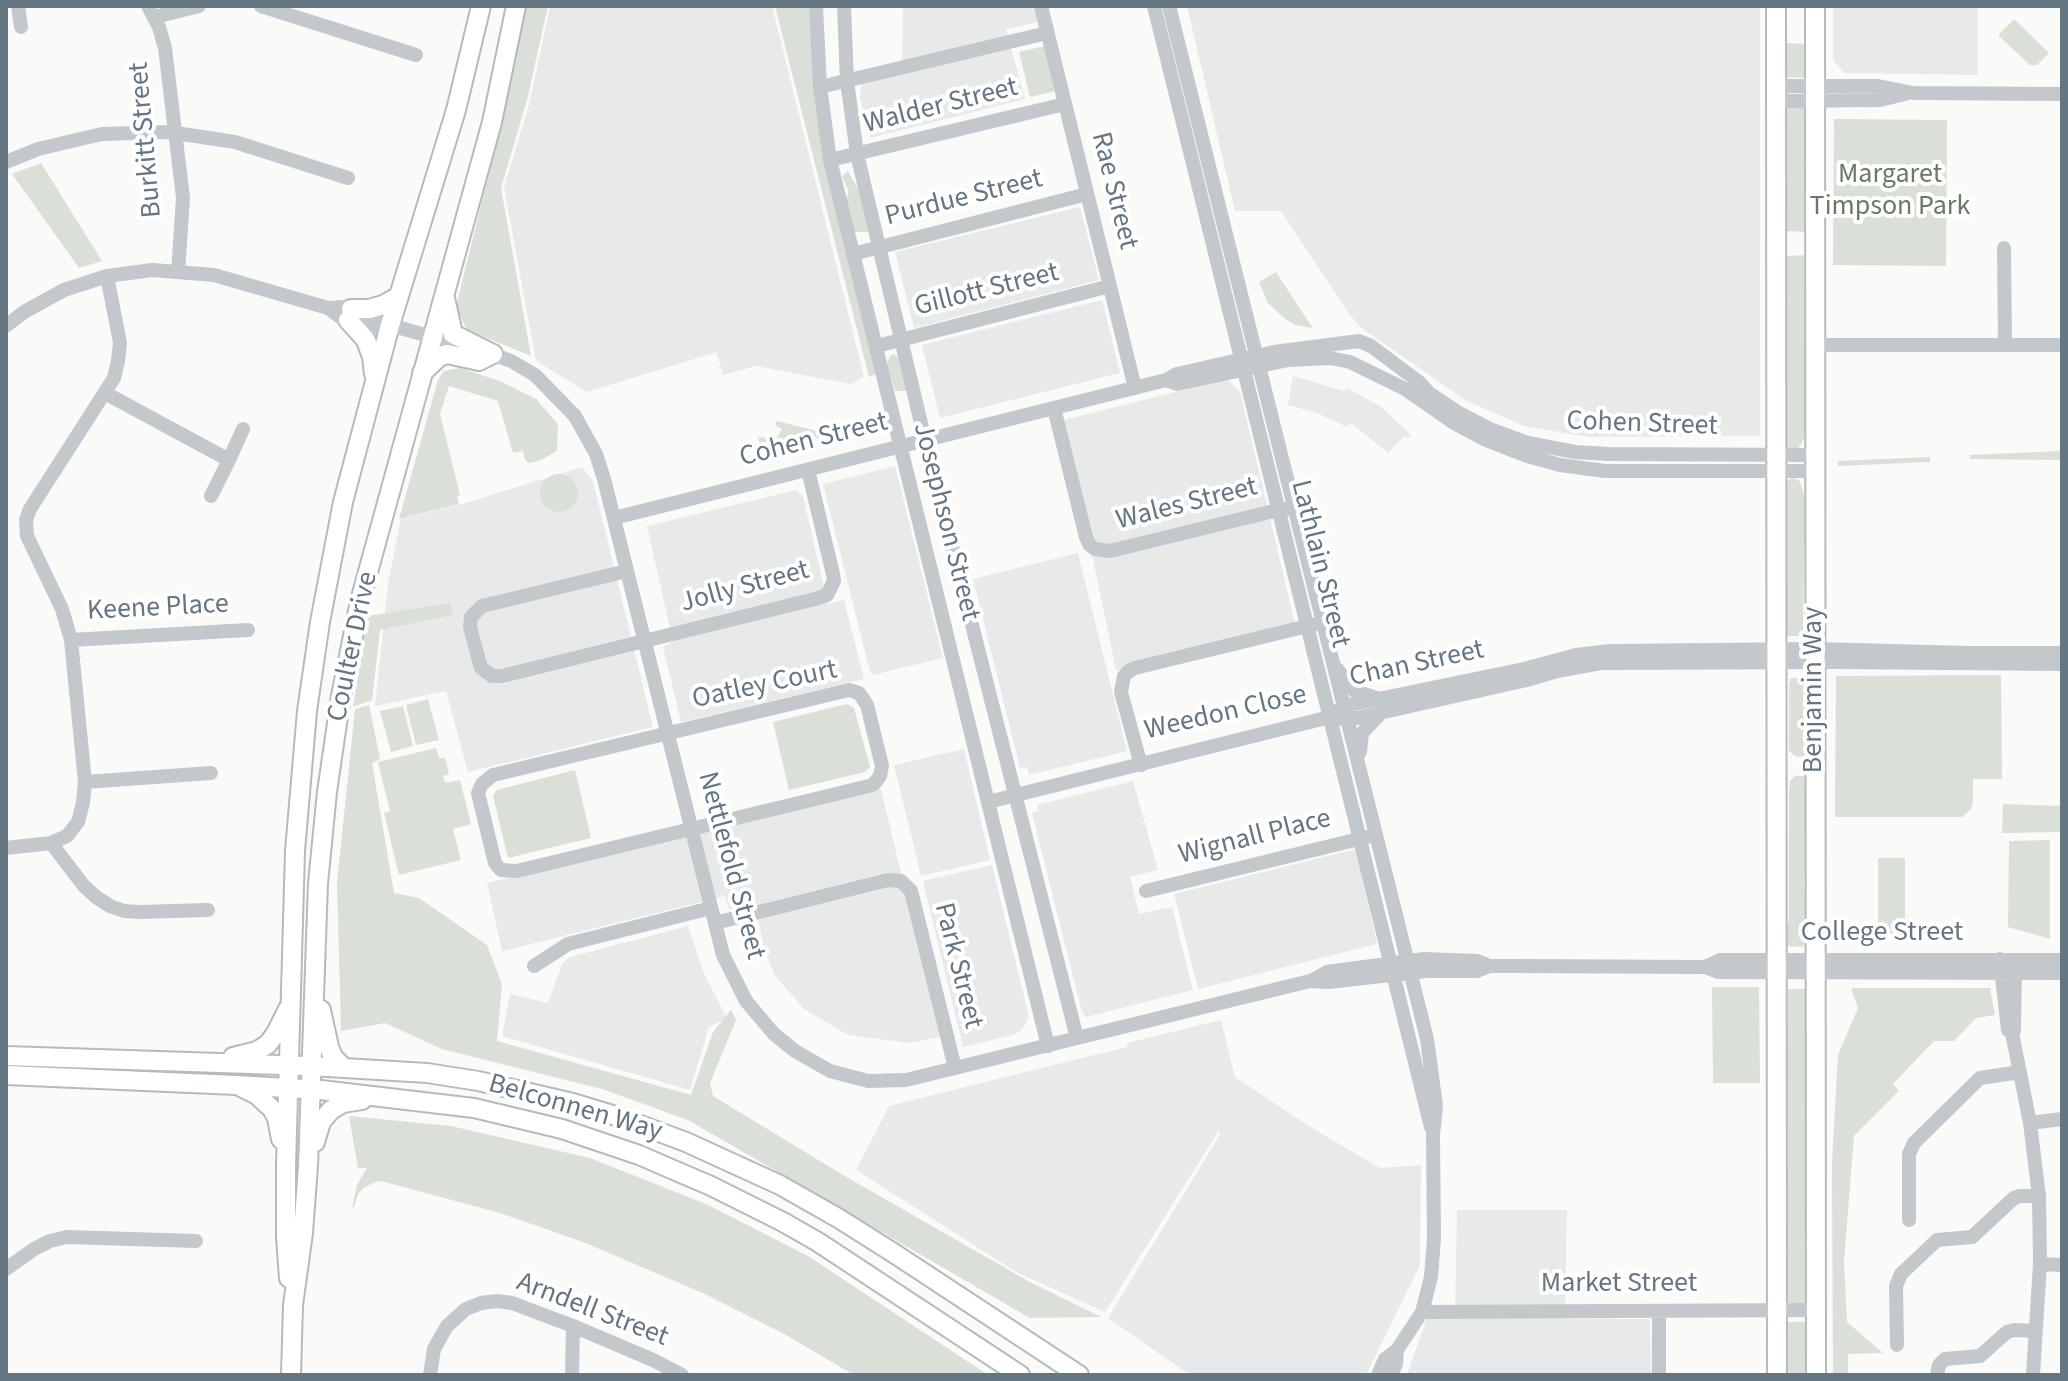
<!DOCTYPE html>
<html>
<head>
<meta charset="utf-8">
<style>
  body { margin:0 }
  #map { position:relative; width:2068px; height:1381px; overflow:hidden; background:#fafaf8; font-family:"Source Sans 3",sans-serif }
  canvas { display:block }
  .frame { position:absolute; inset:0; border:8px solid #657683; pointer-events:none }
</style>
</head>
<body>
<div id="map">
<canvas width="2068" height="1381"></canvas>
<div class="frame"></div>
</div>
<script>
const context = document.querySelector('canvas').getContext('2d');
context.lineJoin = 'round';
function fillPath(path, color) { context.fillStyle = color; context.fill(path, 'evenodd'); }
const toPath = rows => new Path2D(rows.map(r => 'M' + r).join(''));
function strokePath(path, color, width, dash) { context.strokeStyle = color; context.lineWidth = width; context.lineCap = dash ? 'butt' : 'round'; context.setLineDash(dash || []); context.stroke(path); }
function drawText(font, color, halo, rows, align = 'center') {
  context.font = font + ' "Source Sans 3",sans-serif'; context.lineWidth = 8; context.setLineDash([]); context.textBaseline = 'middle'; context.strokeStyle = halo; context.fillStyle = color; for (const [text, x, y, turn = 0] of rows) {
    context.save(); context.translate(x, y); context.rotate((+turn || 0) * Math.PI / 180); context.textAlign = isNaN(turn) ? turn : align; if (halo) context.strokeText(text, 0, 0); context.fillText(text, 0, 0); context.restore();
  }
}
const built = toPath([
  [550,6,772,6,864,377,851,384,756,366,723,375,717,352,587,392,536,361,504,188,530,101],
  [903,6,1035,6,1039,22,1006,29,1025,99,870,138,860,96,862,84,902,74],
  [1187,6,1760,6,1760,436,1588,437,1524,426,1465,400,1360,327,1347,311,1281,211,1235,211],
  [1833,6,1978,6,1978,75,1845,73,1835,63,1833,56],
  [1080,207,1099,280,914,328,895,252],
  [1102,300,1120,373,940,418,922,345],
  [1293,376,1344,391,1347,388,1380,406,1411,435,1408,438,1404,436,1388,453,1351,423,1347,427,1317,413,1288,405],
  [1226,379,1240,391,1295,624,1116,670,1064,420],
  [895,466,943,658,873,675,870,672,823,484],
  [582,467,593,481,653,727,468,772,446,691,375,706,388,584,401,519,462,504],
  [796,490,803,496,828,604,844,600,864,679,681,722,663,647,673,641,647,526],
  [1078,553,1127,751,1029,775,1027,767,1020,768,973,579],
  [964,749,990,860,921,876,894,765],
  [1133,781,1158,870,1130,877,1139,914,1172,907,1193,990,1086,1017,1082,1012,1032,813,1038,811,1037,805],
  [881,789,940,1037,909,1043,848,1035,804,1009,775,976,764,948,755,903,729,909,725,896,502,951,487,883],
  [1356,849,1377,944,1198,989,1174,894],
  [992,865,1029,1017,1022,1030,1013,1035,963,1047,923,881],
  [688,926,704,974,727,1018,709,1027,690,1090,502,1036,510,994,548,1003,562,964,570,957],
  [1221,1020,1235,1077,1312,1128,1380,1168,1421,1165,1420,1265,1366,1375,1190,1375,1108,1318,1221,1133,1211,1126,1218,1132,1105,1312,1016,1272,856,1170,889,1106,1102,1053,1127,1047,1127,1043],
  [1457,1210,1567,1210,1565,1319,1650,1319,1651,1375,1407,1375,1427,1318,1455,1318]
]);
const green = toPath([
  [525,6,548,6,527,100,501,188,531,356,467,330,456,307,509,90],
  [775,6,809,6,815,90,848,257,876,374,869,377],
  [2014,19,2049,53,2037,65,2030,65,1999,36,1999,34],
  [1783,43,1810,44,1809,78,1783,77],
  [1045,46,1056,91,1030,97,1019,52],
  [1784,106,1811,106,1810,232,1784,231],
  [1834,119,1947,120,1946,266,1833,265],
  [41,163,102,261,79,268,12,174],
  [848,171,859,190,870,232,853,232,846,198,849,192,842,176],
  [1810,255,1809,346,1805,437,1796,452,1782,452,1783,256],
  [1276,272,1308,321,1313,328,1295,325,1284,318,1268,303,1259,282],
  [894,354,901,360,909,391,895,391,887,364,890,356],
  [460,368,500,381,536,399,558,424,557,451,539,461,529,463,525,460,523,451,513,453,498,401,449,386,440,414,460,495,457,497,459,504,399,519,438,380,444,371],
  [777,421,821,432,833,437,826,441,804,433,779,444,777,454,762,456,758,437,776,439,782,429,775,425],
  [2062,451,2062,460,1970,459,1970,455],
  [1930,457,1930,462,1838,466,1838,461],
  '540 493a19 19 0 1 1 38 0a19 19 0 1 1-38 0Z',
  [1792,478,1799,480,1806,500,1808,534,1804,550,1803,634,1801,636,1784,636,1784,483],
  [450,603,453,615,380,630,372,700,353,707,367,616],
  [2001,675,2002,779,1973,779,1973,802,1971,809,1962,817,1835,817,1836,676],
  [1809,677,1809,751,1805,756,1801,757,1795,756,1789,751,1789,684,1791,678],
  [428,699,439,740,416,745,406,705],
  [847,704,854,708,870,767,865,772,789,790,773,722],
  [369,705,380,759,372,763,394,893,419,898,487,945,502,984,497,1041,691,1095,713,1032,731,1010,736,1020,710,1083,713,1096,843,1175,1028,1281,1101,1317,1030,1318,688,1120,602,1089,442,1049,385,1023,341,1031,337,883,355,709],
  [403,706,413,746,391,752,380,711],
  [436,748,439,758,445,758,449,774,443,776,445,783,460,780,471,824,453,829,461,860,399,875,384,813,390,811,378,762],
  [575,770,591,838,508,858,493,796,497,790],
  [1795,776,1802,776,1807,778,1808,858,1804,878,1806,936,1804,947,1787,946,1784,943,1785,932,1789,920,1789,789,1790,781],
  [2003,804,2062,806,2062,832,2002,833],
  [2050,840,2050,939,2008,927,2009,841],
  [1878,858,1905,858,1905,928,1895,928,1895,934,1888,934,1888,928,1878,928],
  [1712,987,1759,987,1760,1083,1713,1083],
  [1851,988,1990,988,1995,1015,1976,1018,1954,1041,1934,1041,1893,1084,1899,1091,1854,1136,1844,1261,1847,1322,1883,1353,1848,1354,1848,1375,1833,1375,1832,1163,1838,1055,1858,1008],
  [1788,989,1809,989,1811,1298,1799,1307,1783,1300],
  [349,1116,451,1126,590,1158,706,1204,808,1256,988,1375,854,1375,786,1335,705,1294,583,1242,500,1213,385,1182,378,1181,365,1187,358,1194,354,1207,352,1207,357,1185,367,1168,358,1168],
  [1787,1322,1808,1322,1810,1375,1783,1375,1783,1333]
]);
const minor = toPath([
  [18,6,21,27],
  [148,6,159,27,165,48,183,198,178,272],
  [261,6,416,55],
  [816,6,820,87,830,160,1048,1046],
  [844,6,847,81,857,154,925,440,1077,1038],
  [1041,6,1135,388],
  [1154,6,1431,1127],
  [1169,6,1427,1039,1436,1106,1433,1135,1434,1239,1431,1277,1422,1312,1397,1350,1385,1359,1378,1375],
  [155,17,199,6],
  [1776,86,1878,86,1913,93,2062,94],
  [820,87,1047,33],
  [1776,101,1880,100,1905,94],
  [830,160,1065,104],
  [6,162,38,149,102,134,169,132,235,142,348,178],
  [2004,248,2005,345],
  [853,254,1087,194],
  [328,308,343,307,380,317,390,325,464,346],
  [6,326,24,312,64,290,107,276,152,270,214,275,328,308,340,317,378,327,390,325],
  [1815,345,2062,345],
  [877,346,1110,286],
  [484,351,511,361,535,375,575,416,596,454,604,479,723,955,746,1001,774,1034,795,1051,830,1071,868,1081,906,1080,1310,981,1328,982,1427,971,1477,971,1490,966,1515,966,1705,967,1718,972,2062,973],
  [1166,380,1177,384,1288,360,1330,358,1350,362,1405,389,1454,423,1486,440,1527,456,1560,465,1605,471,1815,471],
  [105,393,229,460,243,429],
  [1054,408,1086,537,1089,544,1095,549,1110,551,1278,510,1287,509],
  [211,496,229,460],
  [614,518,1166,380,1177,374,1274,352,1359,341,1371,346,1419,382,1429,393,1459,413,1490,429,1528,443,1575,452,1609,454,1815,455],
  [627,571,482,606,471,617,470,627,481,668,492,676,502,676,815,599,827,595,834,581,833,574,808,470],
  [71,640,248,630],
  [1337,669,1355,691,1376,698],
  [849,690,859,693,867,705,882,766,880,776,874,784,869,786,517,871,501,870,495,863,478,793,482,784,493,775,849,690],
  [1342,719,1357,718,1527,680,1557,671,1601,663,1838,662,2062,664],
  [1360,752,1362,733,1382,712],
  [1141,765,1121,692,1124,676,1129,671,1135,668,1316,624],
  [85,782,211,773],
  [988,802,1330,717,1344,706,1524,669,1576,655,1610,651,1816,649,1968,653,2062,653],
  [51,843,84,886,96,897,110,906,124,911,139,912,208,910],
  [6,848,51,843,67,836,78,822,83,803,85,782,71,640,62,609,27,536,26,520,30,509,114,378,118,361,120,343,107,276],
  [1146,891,1367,837],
  [715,923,888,880,901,881,911,891,955,1068],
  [2000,959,2008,1030,2012,1033,2030,1123,2039,1196,2040,1264,2033,1375],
  [534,966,568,944,711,908],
  [1705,967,1720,960,2062,960],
  [1311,981,1327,972,1424,959,1477,961,1490,966],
  [2014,1031,2015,964],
  [2030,1123,2062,1119],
  [1909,1220,1909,1154,1914,1143,1980,1078,2020,1072],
  [2040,1264,2062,1265],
  [6,1269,34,1249,50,1241,67,1237,196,1241],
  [1659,1311,1659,1375],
  [1422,1312,1816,1310],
  [1897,1345,1896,1286,1901,1274,1937,1240,1972,1237,2014,1198,2020,1196,2039,1196],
  [430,1375,434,1349,447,1326,466,1309,481,1303,497,1301,512,1303,573,1326,653,1360,682,1375],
  [572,1375,573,1326],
  [1391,1375,1396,1364,1397,1350],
  [1937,1375,1939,1365,1945,1359,1980,1356,2007,1332,2014,1330,2035,1331]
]);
const major = toPath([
  [1776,6,1777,1375],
  [1815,6,1816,1375],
  [445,298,453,334,493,354],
  [351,309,369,309,383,305,399,296],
  [348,320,366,340,372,357,374,374],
  [422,373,439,357,447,354,479,361,493,354],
  [321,1010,329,1047,333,1057,343,1067],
  [6,1056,311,1066,427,1073,478,1081,573,1103,616,1116,686,1142,780,1185,838,1218,892,1252,1079,1375],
  [233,1057,257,1051,268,1044,276,1033,288,1009],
  [6,1075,236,1085,321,1090,474,1108,562,1129,639,1155,676,1171,711,1186,783,1222,818,1242,1020,1375],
  [241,1087,257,1095,272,1109,277,1118,281,1139],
  [315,1142,321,1122,331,1110,343,1103,362,1100],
  [289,1278,286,1237,286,1165,295,851,307,711,320,622,343,502,390,325,456,110,481,6],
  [291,1375,293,1305,303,1233,308,1166,318,883,327,792,341,696,360,601,492,122,516,6]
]);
const streetNames = [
  ["Walder Street",941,107,-14],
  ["Burkitt Street",147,140,-95],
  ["Rae Street",1113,191,76],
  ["Purdue Street",964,199,-14],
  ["Gillott Street",987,291,-14],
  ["Cohen Street",1642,425,2],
  ["Cohen Street",814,441,-14],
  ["Wales Street",1187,505,-14],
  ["Josephson Street",945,522,76],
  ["Lathlain Street",1319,564,76],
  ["Jolly Street",745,588,-15],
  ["Keene Place",158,609,-3],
  ["Coulter Drive",354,647,-78],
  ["Chan Street",1417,665,-12],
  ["Oatley Court",765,686,-12],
  ["Benjamin Way",1815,690,-90],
  ["Weedon Close",1226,714,-13],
  ["Wignall Place",1255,838,-14],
  ["Nettlefold Street",730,866,75],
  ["College Street",1882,934],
  ["Park Street",957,966,76],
  ["Belconnen Way",575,1109,16],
  ["Market Street",1619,1285],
  ["Arndell Street",592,1311,21]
];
const parkNames = [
  ["Margaret",1890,176],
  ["Timpson Park",1890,208]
];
fillPath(built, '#e8e9e9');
fillPath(green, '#dadfd7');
strokePath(major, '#b5babe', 22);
strokePath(minor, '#c3c8cc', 14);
strokePath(major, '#fff', 18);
drawText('28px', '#657683', '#fff', streetNames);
drawText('28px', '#687a64', '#fff', parkNames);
</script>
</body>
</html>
